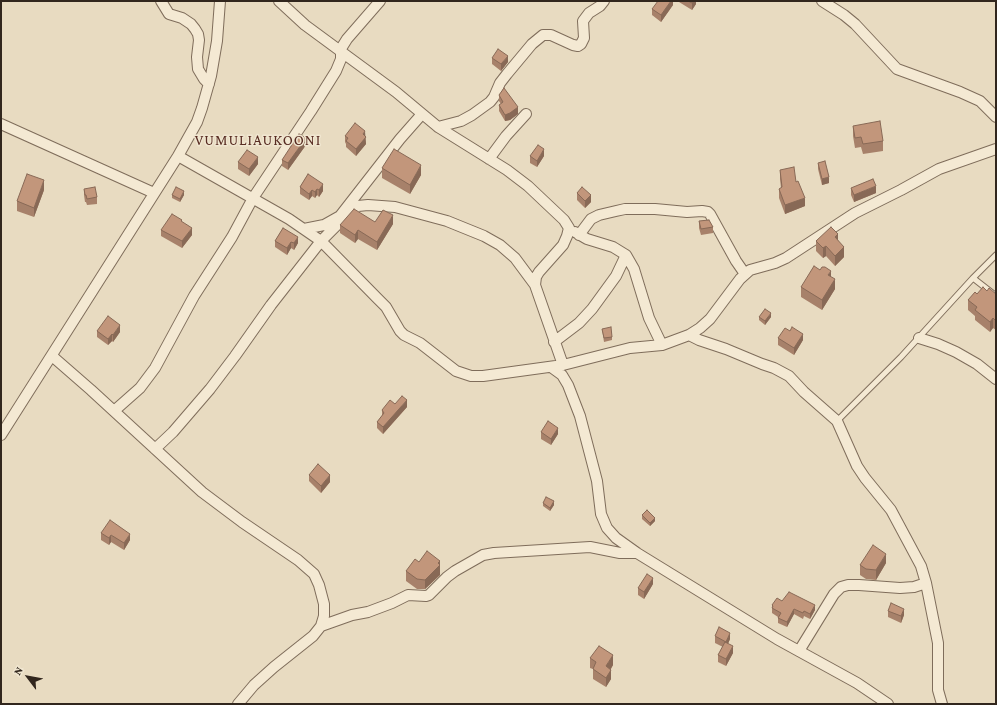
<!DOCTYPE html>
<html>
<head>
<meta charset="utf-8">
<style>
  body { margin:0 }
  #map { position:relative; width:997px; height:705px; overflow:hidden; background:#e8dbc1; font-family:"Crimson Pro",serif }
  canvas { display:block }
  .frame { position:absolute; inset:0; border:2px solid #31261d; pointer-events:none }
  .north { position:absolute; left:8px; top:657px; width:40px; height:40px; -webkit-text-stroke:3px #f0e6d0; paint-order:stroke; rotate:302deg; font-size:11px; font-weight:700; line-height:16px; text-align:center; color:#31261d }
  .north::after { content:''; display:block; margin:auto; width:14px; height:18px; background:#31261d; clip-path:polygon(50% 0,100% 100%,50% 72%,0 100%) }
</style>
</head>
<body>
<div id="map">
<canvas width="997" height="705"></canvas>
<div class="frame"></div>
<div class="north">N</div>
</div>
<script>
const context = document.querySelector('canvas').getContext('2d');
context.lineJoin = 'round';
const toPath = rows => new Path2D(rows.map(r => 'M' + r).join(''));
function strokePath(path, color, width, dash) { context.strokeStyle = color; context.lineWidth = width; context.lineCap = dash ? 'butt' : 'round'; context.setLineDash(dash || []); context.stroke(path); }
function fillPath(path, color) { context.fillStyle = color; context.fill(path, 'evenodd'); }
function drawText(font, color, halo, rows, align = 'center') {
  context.font = font + ' "Crimson Pro",serif'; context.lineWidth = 3; context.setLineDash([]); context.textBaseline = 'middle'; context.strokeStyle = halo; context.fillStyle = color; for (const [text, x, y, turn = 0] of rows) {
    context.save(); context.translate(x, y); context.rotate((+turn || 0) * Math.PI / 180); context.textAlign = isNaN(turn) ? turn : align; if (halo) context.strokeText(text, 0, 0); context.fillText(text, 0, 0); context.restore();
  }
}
const service = toPath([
  [973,278,996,296],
  [837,421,901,357,973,278,996,255]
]);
const minor = toPath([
  [161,1,169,14,182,18,191,24,195,29,198,34,199,40,197,57,198,69,204,79,209,84],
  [279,1,305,25,396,92,438,127,507,170,528,186,564,220,569,228,567,236,563,245,539,272,536,277,535,285],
  [822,1,844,15,855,24,897,69,960,92,980,101,996,117],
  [1,124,154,193],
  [438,127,461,121,472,115,490,102,494,97,500,83,507,74,532,44,543,35,551,35,573,45,578,46,581,44,584,38,583,21,589,13,600,6,604,1],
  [178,156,289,219,321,241,377,298,386,307,400,331,404,335,420,343,456,371,471,376,483,376,563,365,630,348,662,345,689,335,700,328,710,319,740,279,750,270,775,263,786,258,855,213,901,190,939,169,996,149],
  [489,159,506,136,526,114],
  [304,229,324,225,340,216,400,139,422,114],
  [575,232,587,239,613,247,626,255,634,269,649,318,662,345],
  [579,235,591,219,599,215,616,211,625,209,655,209,687,212,702,211,708,212,710,214,736,261,745,274],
  [689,335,699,340,726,349,762,364,774,368,789,376,804,392,837,421,857,466,865,478,891,510,921,566,926,583,938,643,938,690,942,704],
  [919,338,938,344,956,352,977,364,996,379],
  [554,342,579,323,592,309,616,276,626,255],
  [52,356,91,390,202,492,242,522,298,560,314,574,319,585,324,604,324,616,321,626,313,636,274,667,254,685,238,704],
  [551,367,562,375,568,385,580,416,597,481,601,514,607,528,616,538,637,553,777,639,857,683,888,704],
  [114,411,140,388,155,368,194,296,232,237,253,198,311,111,336,71,341,59,341,52,342,47,347,39,380,1],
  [1,435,178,156,197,122,202,108,211,76,217,41,220,1],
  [155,449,173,432,210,389,235,356,271,305,321,241,349,213,358,206,368,205,395,207,447,221,484,236,500,245,515,258,535,285,563,365],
  [321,626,352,615,368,612,392,603,408,595,426,596,429,595,447,577,455,571,483,555,494,553,590,547,620,553,637,553],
  [799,651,834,594,841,587,848,585,859,585,900,588,914,587,926,583]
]);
const wall = toPath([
  [673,1,673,5,661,22,652,15,652,9],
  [679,1,696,1,696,4,692,10,679,2],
  [492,58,508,62,501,71,492,64],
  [499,95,518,114,510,120,505,121,499,111,499,105,501,104,499,101],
  [853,126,883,141,883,151,863,154,861,147,855,148,853,136],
  [345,136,365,136,366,144,356,156,346,147,346,144,345,142],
  [306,145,288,170,282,166,282,160],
  [530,156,544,156,537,167,530,163],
  [238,162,258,164,249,176,238,169],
  [818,163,829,183,822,185,818,169],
  [382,168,421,175,410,194,382,178],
  [780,170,796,182,805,206,785,214,779,198,779,189,781,188,780,179],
  [308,174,323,191,319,197,317,195,315,198,312,196,309,200,300,194,300,187],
  [851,188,876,193,854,202,851,195],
  [84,189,97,197,97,204,87,205,86,202,85,202,84,195],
  [44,190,34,217,17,211,17,201],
  [577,193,591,202,585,208,577,200],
  [172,195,184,195,180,202,172,198],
  [699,221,713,227,713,233,701,235,699,228],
  [182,222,192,235,182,248,161,236,161,230],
  [375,222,393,224,377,250,358,239,355,243,340,233,340,225],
  [283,228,298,243,294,250,291,248,287,255,275,247,275,241],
  [838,240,844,257,835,266,826,256,823,258,816,251,816,241],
  [831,277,835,289,822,310,801,297,801,287],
  [987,291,996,294,996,330,993,328,990,332,975,320,975,316,968,310,968,300],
  [759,317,771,317,765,325,759,320],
  [602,329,612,337,612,340,604,342],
  [97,331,120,332,113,342,112,341,108,345,97,337],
  [778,338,803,340,794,355,778,345],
  [395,404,407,407,383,434,377,428,377,422,382,416,382,410],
  [541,432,558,434,551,445,541,439],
  [309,475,330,482,321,493,309,481],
  [543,503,554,505,550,511,543,506],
  [642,515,655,521,650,526,642,519],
  [101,533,130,540,124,550,111,542,109,545,101,540],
  [419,562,440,564,440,575,425,589,417,589,406,581,406,571],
  [886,563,876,580,866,579,860,575,860,565],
  [653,584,644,599,638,595,638,588],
  [782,601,815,610,810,619,804,616,803,619,794,614,787,627,778,623,778,617,772,613,772,605],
  [888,611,904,615,901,623,888,617],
  [715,636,730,639,728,644,733,653,726,666,718,662,718,655,723,647,715,643],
  [590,658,613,665,611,669,611,679,606,687,593,679,593,669,590,668]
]);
const shadedWall = toPath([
  [671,1,673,1,673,5,661,22,661,15],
  [693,1,696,1,696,4,692,10,692,3],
  [508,56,508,62,501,71,501,64],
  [518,107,518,114,510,120,505,121,505,115],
  [365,131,366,144,356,156,356,149,363,134],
  [306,138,306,145,288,170,288,163],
  [544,149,544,156,537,167,537,161],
  [258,157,258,164,249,176,249,169],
  [421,165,421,175,410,194,410,185],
  [829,177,829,183,822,185,822,179],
  [44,180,44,190,34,217,34,208],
  [323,184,323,191,319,197,319,190],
  [876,186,876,193,854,202,854,195],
  [317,189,317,195,315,198,315,192],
  [312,190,312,196,309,200,309,194],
  [184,191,184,195,180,202,180,199],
  [591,195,591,202,585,208,585,201],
  [805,198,805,206,785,214,785,205],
  [393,215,393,224,377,250,377,242],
  [192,228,192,235,182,248,182,241],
  [358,230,358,239,355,243,355,235],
  [838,234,838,244,835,237],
  [298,237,298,243,294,250,294,243],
  [291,242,291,248,287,255,287,248],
  [826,246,826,256,823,258,823,248],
  [844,247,844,257,835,266,835,256],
  [831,271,831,281,828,275],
  [835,279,835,289,822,310,822,300],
  [771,313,771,317,765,325,765,321],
  [993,318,993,328,990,332,990,322],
  [120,325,120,332,113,342,113,335],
  [112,334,112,341,108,345,108,339],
  [803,334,803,340,794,355,794,348],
  [407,400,407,407,383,434,383,427],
  [558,428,558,434,551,445,551,439],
  [330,475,330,482,321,493,321,486],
  [554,501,554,505,550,511,550,508],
  [655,518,655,521,650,526,650,523],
  [130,534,130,540,124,550,124,543],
  [111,535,111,542,109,545,109,538],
  [886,554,886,563,876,580,876,570],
  [440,561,440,575,425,589,425,580],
  [653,578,653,584,644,599,644,592],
  [815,605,815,610,810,619,810,614],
  [794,609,794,614,787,627,787,622],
  [904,609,904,615,901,623,901,616],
  [730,633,730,639,726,648,726,642],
  [733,646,733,653,726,666,726,659],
  [613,655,613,665,606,676,606,666],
  [611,670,611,679,606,687,606,678]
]);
const building = toPath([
  [658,1,671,1,661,15,652,9,658,1],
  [688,1,693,1,692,3,688,1],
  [498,49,508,56,501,64,492,58,498,49],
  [504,88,518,107,510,113,505,115,499,105,503,102,499,95,504,88],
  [880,121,883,141,863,144,861,137,855,138,853,126,880,121],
  [355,123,365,131,363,134,366,137,356,149,346,141,348,138,345,136,355,123],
  [299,134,306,138,288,163,282,160,299,134],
  [538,145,544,149,537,161,530,156,538,145],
  [394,149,421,165,410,185,382,168,394,149],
  [247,150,258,157,249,169,238,162,247,150],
  [825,161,829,177,822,179,818,163,825,161],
  [794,167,796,182,798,181,805,198,785,205,779,189,782,187,780,170,794,167],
  [27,174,44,180,34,208,17,201,27,174],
  [308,174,323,184,319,190,317,189,315,192,312,190,309,194,300,187,308,174],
  [873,179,876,186,854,195,851,188,873,179],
  [95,187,97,197,87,199,86,195,85,195,84,189,95,187],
  [176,187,184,191,180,199,172,195,176,187],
  [582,187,591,195,585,201,577,193,582,187],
  [354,209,375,222,383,210,393,215,377,242,358,230,355,235,340,225,354,209],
  [172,214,182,220,181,221,192,228,182,241,161,230,172,214],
  [709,220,713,227,701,229,699,221,709,220],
  [831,227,838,234,835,237,844,247,835,256,826,246,823,248,816,241,831,227],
  [283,228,298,237,294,243,291,242,287,248,275,241,283,228],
  [814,266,820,270,822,267,825,267,831,271,828,275,835,279,822,300,801,287,814,266],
  [983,287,987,291,989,288,996,294,996,321,993,318,990,322,975,310,977,307,968,300,975,292,977,294,983,287],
  [765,309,771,313,765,321,759,317,765,309],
  [108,316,120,325,113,335,112,334,108,339,97,331,108,316],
  [611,327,612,337,604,338,602,329,611,327],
  [792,327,803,334,794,348,778,338,785,328,790,331,792,327],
  [402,396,407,400,383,427,377,422,384,413,382,410,390,400,395,404,402,396],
  [548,421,558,428,551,439,541,432,548,421],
  [318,464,330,475,321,486,309,475,318,464],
  [546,497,554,501,550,508,543,503,546,497],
  [647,510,655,518,650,523,642,515,647,510],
  [110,520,130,534,124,543,111,535,109,538,101,533,110,520],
  [873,545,886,554,876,570,866,569,860,565,873,545],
  [427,551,440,561,438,563,440,565,425,580,417,579,406,571,415,559,419,562,427,551],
  [647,574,653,578,644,592,638,588,647,574],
  [789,592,815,605,810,614,804,611,803,613,794,609,787,622,778,618,781,613,772,608,773,606,772,605,777,598,782,601,789,592],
  [891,603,904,609,901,616,888,611,891,603],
  [719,627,730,633,726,642,715,636,719,627],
  [725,642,733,646,726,659,718,655,725,642],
  [599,646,613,655,606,666,611,670,606,678,593,669,596,662,590,658,599,646]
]);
const quarterNames = [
  ["VUMULIAUKOONI",258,140]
];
strokePath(service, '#7f6d5b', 7);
strokePath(minor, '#7f6d5b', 12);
strokePath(service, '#f4e9d3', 5);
strokePath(minor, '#f4e9d3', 10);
fillPath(wall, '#a7816a');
fillPath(shadedWall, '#886956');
fillPath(building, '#c2967b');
strokePath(building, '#886956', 1);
context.letterSpacing = '1px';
drawText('15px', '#582c22', '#f0e6d0', quarterNames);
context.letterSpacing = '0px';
</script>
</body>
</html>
